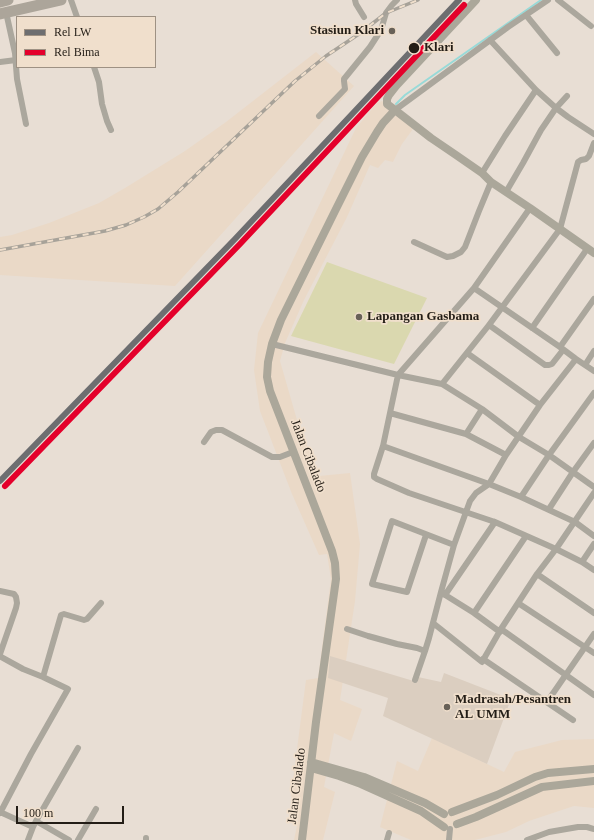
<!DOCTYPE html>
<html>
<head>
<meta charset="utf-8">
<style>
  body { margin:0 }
  #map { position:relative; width:594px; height:840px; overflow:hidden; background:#e8ded4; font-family:"Times New Roman",serif }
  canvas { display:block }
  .legend { position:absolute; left:16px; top:16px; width:140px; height:52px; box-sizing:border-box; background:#f0dfcc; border:1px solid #9e9183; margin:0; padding:5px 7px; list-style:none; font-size:12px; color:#231d16 }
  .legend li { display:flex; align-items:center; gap:8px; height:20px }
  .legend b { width:20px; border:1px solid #9e9183 }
  .scale { position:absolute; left:16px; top:806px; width:108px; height:18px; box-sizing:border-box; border:2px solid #231d16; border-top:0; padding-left:5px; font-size:12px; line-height:14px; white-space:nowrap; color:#231d16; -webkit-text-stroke:3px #f0dfcc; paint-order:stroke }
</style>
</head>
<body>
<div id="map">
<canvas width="594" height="840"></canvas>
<ul class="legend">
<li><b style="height:5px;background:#6d6e70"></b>Rel LW</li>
<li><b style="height:5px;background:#e4002b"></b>Rel Bima</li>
</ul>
<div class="scale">100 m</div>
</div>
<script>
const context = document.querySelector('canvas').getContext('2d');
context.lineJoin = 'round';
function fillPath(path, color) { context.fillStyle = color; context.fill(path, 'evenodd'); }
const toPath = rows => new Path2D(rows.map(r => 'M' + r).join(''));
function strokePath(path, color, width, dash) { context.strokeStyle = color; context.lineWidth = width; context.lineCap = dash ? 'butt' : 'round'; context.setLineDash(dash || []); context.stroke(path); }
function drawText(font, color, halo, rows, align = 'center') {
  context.font = font + ' "Times New Roman",serif'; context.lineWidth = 3.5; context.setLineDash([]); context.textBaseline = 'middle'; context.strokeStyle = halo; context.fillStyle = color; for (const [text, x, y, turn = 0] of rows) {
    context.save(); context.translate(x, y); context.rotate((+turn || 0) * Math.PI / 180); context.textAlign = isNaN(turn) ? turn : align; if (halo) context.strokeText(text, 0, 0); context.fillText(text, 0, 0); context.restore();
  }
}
const built = toPath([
  [316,52,354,86,175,286,0,275,0,237,12,235,49,223,99,203,125,188,185,151,226,122],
  [382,101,413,129,402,144,393,162,385,160,378,168,370,165,347,217,304,300,285,343,280,361,297,420,319,476,350,473,360,544,355,601,340,700,362,709,351,741,334,733,324,787,335,792,323,840,294,840,298,821,291,795,306,680,318,678,331,579,327,554,319,555,292,494,260,411,254,370,258,333,356,128,377,103],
  [432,738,504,772,515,752,562,740,594,739,594,808,574,806,529,821,506,832,475,840,411,840,380,827,397,761,418,771]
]);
const education = toPath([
  [330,656,417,682,418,677,441,682,444,673,511,699,487,764,383,716,388,698,328,678]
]);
const green = toPath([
  [327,262,427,298,394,364,291,336]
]);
const stream = toPath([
  [396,104,405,95,541,0]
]);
const street = toPath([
  [71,0,77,17],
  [355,0,356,4,364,17],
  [558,0,591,26],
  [6,12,15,53,17,79,26,124],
  [526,15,557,53],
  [490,40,536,90,556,108,568,117,594,134],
  [0,62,16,60],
  [94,67,99,82,102,104,107,121,111,130],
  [395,110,508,27,548,0],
  [319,116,345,89,344,81,344,79,370,47,381,30,386,13,392,5,397,0],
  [482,173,505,136,536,90],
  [506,192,523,163,541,130,556,108,567,96],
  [530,208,474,288,398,375,383,446,374,474,374,477,377,479,409,493,495,522,556,549,582,562,594,570],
  [414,242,447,257,453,256,461,252,465,247,479,211,491,182],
  [474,288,560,347,576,359,594,371],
  [489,325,545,365,549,365,552,364,563,350],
  [532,328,587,249],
  [272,344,398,375,442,384,482,409,519,437,549,455,594,487],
  [560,347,594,299],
  [467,353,540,405],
  [585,365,594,351],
  [442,384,489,325,560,229,578,162,581,160,586,159,589,156,594,143],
  [390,413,466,434,506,455],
  [466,434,482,409],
  [204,442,211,432,216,430,222,430,272,457,280,457,293,452],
  [383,446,489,484,521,497,575,522,594,536],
  [521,497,549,455,594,393],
  [549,509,573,472,594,443],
  [426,535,407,592,372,584,392,521,454,545],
  [582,562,594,544],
  [537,574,594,613],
  [0,591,14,594,16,597,17,603,16,608,0,654],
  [442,593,474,613,500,632],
  [445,595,495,522],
  [518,603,594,653],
  [474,613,526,536],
  [433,623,482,662,501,629,537,574,556,549,594,493],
  [347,629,368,636,397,644,417,648,425,651,429,638,441,592,454,545,470,501,476,493,489,484,506,455,540,405,576,359],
  [501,629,594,695],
  [0,655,1,657,23,669,43,677],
  [483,659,573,720],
  [415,680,425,651],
  [547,702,594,634],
  [0,812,33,827,36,821,69,840],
  [0,813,31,754,68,689,43,677,61,615,64,614,84,620,87,619,101,603],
  [36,821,78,748],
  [28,840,33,827],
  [78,840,96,809],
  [146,840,146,838],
  [387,840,389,833],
  [449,840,450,829],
  [527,840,549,832,578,827,587,827,594,829]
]);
const secondary = toPath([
  [395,110,431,138,456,155,482,173,491,182,530,208,594,253],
  [311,762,364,777,425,803,444,814],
  [311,768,339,776,361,784,421,811,444,827],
  [452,812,497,795,535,777,548,773,594,769],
  [457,824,476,817,542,787,594,781],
  [302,840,316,722,336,579,335,563,332,551,270,391,267,377,268,362,272,344,281,320,335,211,362,157,377,132,383,123,395,110,387,104,387,99,389,95,396,86,476,0]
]);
const highway = toPath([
  [0,2,8,0],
  [0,14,61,0]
]);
const rail = toPath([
  [0,250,105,231,126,225,144,217,158,209,178,192,295,81,326,56,359,34,386,13,418,0]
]);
const rail1 = toPath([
  [0,481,235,239,459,0]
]);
const rail2 = toPath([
  [5,486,240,244,464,5]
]);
const markers = [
  [392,31,4,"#686158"],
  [414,48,6,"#231d16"],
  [359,317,4,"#686158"],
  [447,707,4,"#686158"]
];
const poiNames = [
  ["Stasiun Klari",384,31,"right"],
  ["Lapangan Gasbama",367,317],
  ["Madrasah/Pesantren",455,700],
  ["AL UMM",455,715]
];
const stopNames = [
  ["Klari",424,48]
];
const streetNames = [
  ["Jalan Cibalado",308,456,69],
  ["Jalan Cibalado",297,786,-83]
];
fillPath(built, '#ead9c7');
fillPath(education, '#dbcec0');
fillPath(green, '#dad8af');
strokePath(stream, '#98dad8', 2);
strokePath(street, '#aba79d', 6);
strokePath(secondary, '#aba79a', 8);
strokePath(highway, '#aca59a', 11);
strokePath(rail, '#a7a299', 3.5);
strokePath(rail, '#f0dfcc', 2, [6]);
strokePath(rail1, '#6d6e70', 6);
strokePath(rail2, '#e4002b', 6);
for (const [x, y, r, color] of markers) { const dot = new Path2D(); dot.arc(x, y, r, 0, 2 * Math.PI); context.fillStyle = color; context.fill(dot); strokePath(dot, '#f0dfcc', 1.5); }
drawText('bold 13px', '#231d16', '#f0dfcc', poiNames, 'left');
drawText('bold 13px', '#231d16', '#f0dfcc', stopNames, 'left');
drawText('13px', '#231d16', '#f0dfcc', streetNames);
</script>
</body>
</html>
